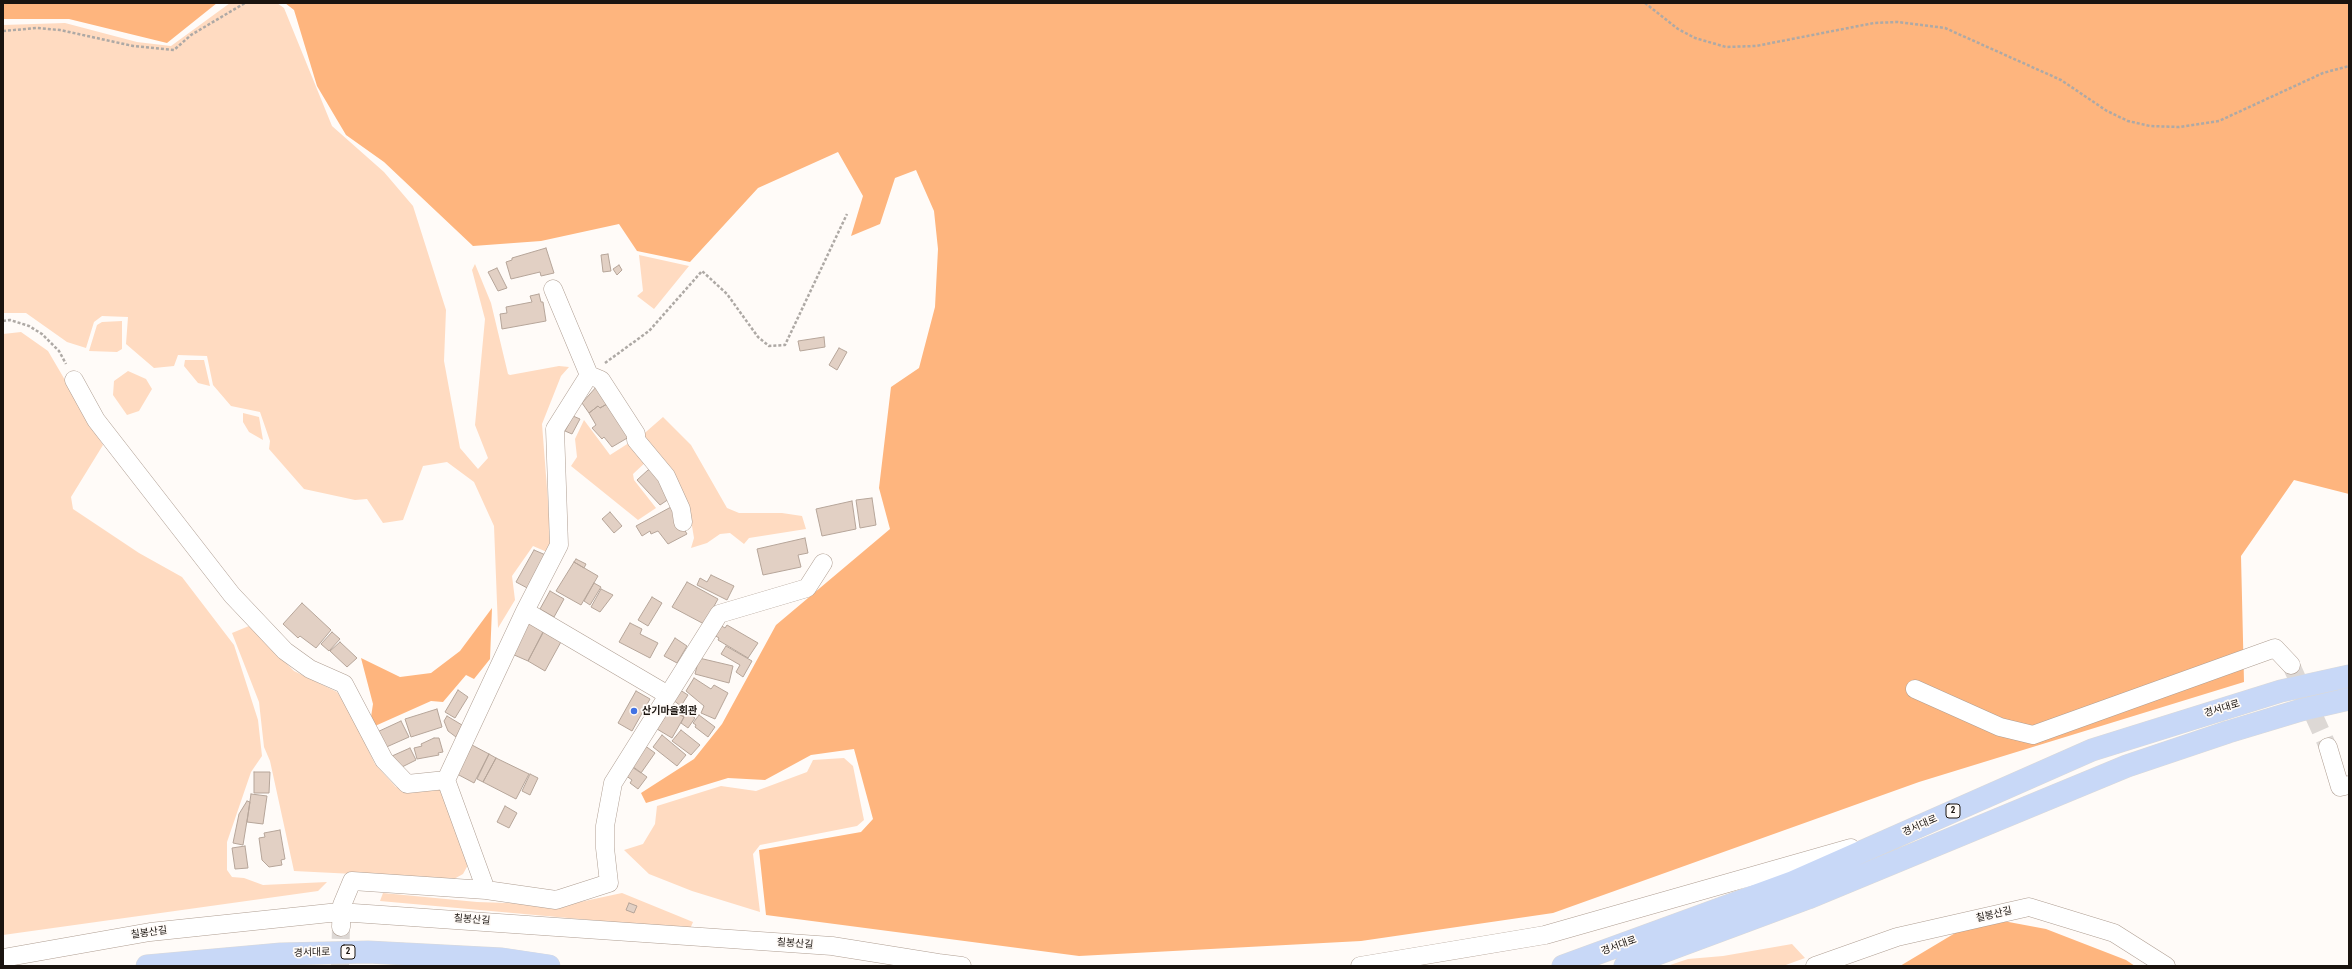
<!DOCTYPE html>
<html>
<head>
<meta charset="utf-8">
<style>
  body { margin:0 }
  #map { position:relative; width:2352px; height:969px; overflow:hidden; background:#fffbf8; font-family:"Roboto Condensed",sans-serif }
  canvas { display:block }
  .frame { position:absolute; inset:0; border:4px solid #1a140f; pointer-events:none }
</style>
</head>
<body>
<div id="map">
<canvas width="2352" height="969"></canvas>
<div class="frame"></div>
</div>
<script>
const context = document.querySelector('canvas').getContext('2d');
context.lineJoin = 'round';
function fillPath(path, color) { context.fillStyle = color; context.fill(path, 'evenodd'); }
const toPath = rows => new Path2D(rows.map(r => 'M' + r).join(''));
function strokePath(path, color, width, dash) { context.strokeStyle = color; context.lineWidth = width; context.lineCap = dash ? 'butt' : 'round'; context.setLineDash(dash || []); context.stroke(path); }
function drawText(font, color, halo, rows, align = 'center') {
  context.font = font + ' "Roboto Condensed","Noto Sans KR",sans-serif'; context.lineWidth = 3.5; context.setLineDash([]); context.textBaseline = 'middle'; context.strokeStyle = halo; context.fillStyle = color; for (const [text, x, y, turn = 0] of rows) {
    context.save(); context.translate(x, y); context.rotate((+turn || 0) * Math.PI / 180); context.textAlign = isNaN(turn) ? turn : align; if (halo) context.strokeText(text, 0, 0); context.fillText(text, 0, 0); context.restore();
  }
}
const green = toPath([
  [230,3,277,3,284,8,332,126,384,172,413,206,446,310,444,361,460,448,478,469,488,458,475,425,485,319,472,270,475,264,491,303,508,374,510,375,559,366,569,367,561,376,542,424,551,540,547,552,533,546,512,576,515,600,498,628,494,526,474,482,447,462,423,466,403,520,383,523,367,499,355,500,304,489,269,449,270,441,260,412,231,406,213,385,207,356,178,355,174,366,154,368,126,344,128,317,102,316,94,322,86,348,67,342,26,313,3,313,3,25,65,23,137,42,171,46],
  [639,255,689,266,654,309,637,296,643,291],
  [122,321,122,349,117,352,89,351,97,325,102,322],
  [21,332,48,351,103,445,71,497,73,509,139,553,182,577,234,645,258,720,262,756,251,772,227,842,227,870,232,877,244,878,263,885,327,882,318,891,3,935,3,334],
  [185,360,204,360,210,386,198,383,184,366],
  [128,371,146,379,152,389,139,411,127,415,113,395,114,381],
  [243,413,259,417,263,440,249,432,243,422],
  [663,417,691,445,727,508,739,513,782,513,802,516,806,529,749,538,744,544,730,533,720,534,707,543,691,548,694,538,691,520,639,438],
  [584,420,610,455,632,441,648,460,633,474,634,480,656,508,638,520,571,466,577,457,575,439],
  [249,626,294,671,337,692,347,706,375,764,396,787,418,791,439,788,444,793,468,865,463,874,454,879,294,871,270,761,264,747,259,702,232,633],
  [844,758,853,766,864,820,857,826,760,845,753,854,760,912,692,891,649,874,624,850,643,844,655,824,657,806,721,786,756,791,807,772,813,760],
  [383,893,477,902,566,905,622,893,693,922,690,929,380,901],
  [1792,944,1805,958,1783,966,1667,966,1688,959,1723,956]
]);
const forest = toPath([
  [3,3,217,3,167,43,69,19,3,19],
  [285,3,2349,3,2349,494,2294,480,2241,556,2244,682,1919,782,1553,913,1361,941,1079,956,766,915,759,850,861,832,873,819,854,749,811,755,765,780,728,778,646,803,641,793,694,759,722,724,776,625,890,529,879,488,891,387,919,368,935,307,938,249,934,211,916,170,895,178,880,224,851,236,863,196,838,152,758,188,690,262,637,251,619,224,541,241,473,246,384,162,346,135,317,86,294,10],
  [492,608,490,659,474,679,466,675,443,702,431,701,375,726,371,717,373,704,361,658,400,677,431,673,460,651],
  [1982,917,2046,929,2126,960,2135,966,1900,966]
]);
const building = toPath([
  [546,248,554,273,541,276,540,272,511,279,506,262,512,260,512,258,546,248],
  [608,254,611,271,603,272,601,255,608,254],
  [619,265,622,270,617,275,613,269,619,265],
  [497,268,507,288,498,291,488,272,497,268],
  [539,294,541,302,543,302,546,321,502,329,500,314,507,313,506,307,532,302,530,296,539,294],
  [824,337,825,347,800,351,798,341,824,337],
  [839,348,847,352,837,370,829,365,839,348],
  [597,386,607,404,600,408,598,406,589,413,582,403,597,386],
  [607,404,629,437,612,447,604,437,602,439,592,428,596,425,589,413,598,406,600,408,607,404],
  [573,416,580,419,572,434,565,431,573,416],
  [654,469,672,497,660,505,637,480,648,470,654,469],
  [872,498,876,525,860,528,856,500,872,498],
  [852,501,856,529,822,536,816,509,852,501],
  [671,507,687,534,668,544,658,531,651,534,650,531,642,536,636,526,671,507],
  [610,512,622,526,614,533,602,519,610,512],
  [805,538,808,553,798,555,801,567,763,575,757,549,805,538],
  [534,550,548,556,531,590,516,582,534,550],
  [576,559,586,564,584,568,574,562,576,559],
  [574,562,598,576,581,605,556,591,574,562],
  [711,575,734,586,727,600,697,585,700,578,707,582,711,575],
  [687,582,718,599,704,624,672,607,687,582],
  [594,583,601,587,590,605,584,601,594,583],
  [601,589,613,595,600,612,591,607,601,589],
  [550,591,564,599,554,617,540,609,550,591],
  [652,597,662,603,648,626,638,620,652,597],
  [302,603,331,630,316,648,300,636,298,638,283,624,302,603],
  [528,623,544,631,528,661,512,654,528,623],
  [630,623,642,629,640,634,658,643,650,658,619,642,630,623],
  [720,625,725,628,727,625,758,643,748,658,718,640,719,638,714,635,720,625],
  [544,630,562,640,545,671,528,661,544,630],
  [332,632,340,639,329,651,321,644,332,632],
  [675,638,687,646,677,663,664,656,675,638],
  [340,642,357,658,347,667,330,651,340,642],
  [726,646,752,661,743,677,736,672,740,665,721,654,726,646],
  [699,658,733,666,729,683,695,674,699,658],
  [694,678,711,689,714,685,728,693,715,719,701,713,704,706,686,691,694,678],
  [458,690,468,697,455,718,445,712,458,690],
  [680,690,688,695,681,706,673,700,680,690],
  [636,691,650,699,632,731,618,723,636,691],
  [673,704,695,718,688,728,681,723,684,717,670,709,673,704],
  [437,709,442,727,411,737,405,719,437,709],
  [670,709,684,717,672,738,657,729,670,709],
  [699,715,715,727,708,737,695,727,696,725,693,723,699,715],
  [447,716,462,725,456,737,448,731,444,721,447,716],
  [401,721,409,737,382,749,375,733,401,721],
  [681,730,700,745,691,755,672,741,681,730],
  [662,735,686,755,677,766,653,747,662,735],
  [434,738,439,738,443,752,438,753,439,755,417,759,414,748,422,746,421,744,434,738],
  [472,745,489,754,474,783,457,774,472,745],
  [644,745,655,753,641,773,629,765,644,745],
  [410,748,416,760,398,769,392,756,410,748],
  [489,754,496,758,483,782,477,779,489,754],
  [496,758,529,774,516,799,483,782,496,758],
  [632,766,647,777,638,789,630,783,632,780,625,775,632,766],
  [254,772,270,772,269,793,254,793,254,772],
  [530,774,538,778,530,795,522,791,530,774],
  [251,794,267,796,263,824,247,822,251,794],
  [247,801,250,802,243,845,233,843,239,814,247,801],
  [505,806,517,813,509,828,497,822,505,806],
  [280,830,285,859,281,860,282,865,269,867,262,860,259,838,265,837,264,833,280,830],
  [245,846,248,868,235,869,232,848,245,846],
  [629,903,637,906,634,913,626,910,629,903]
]);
const minorTunnel = toPath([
  [2291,665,2328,747],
  [340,966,341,927]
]);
const path = toPath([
  [1645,3,1678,29,1695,38,1726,47,1756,46,1874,23,1898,22,1945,28,2061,80,2107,111,2128,121,2150,126,2179,127,2219,121,2323,73,2349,66],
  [3,31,37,28,60,30,133,46,174,50,191,35,245,3],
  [3,321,10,320,29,326,42,334,59,351,66,364],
  [605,363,649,331,702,271,727,294,758,337,769,346,785,345,847,214]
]);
const minor = toPath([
  [589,375,601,380,636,434,636,440,666,476,681,509,683,522],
  [74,380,96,420,232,595,285,651,310,669,344,684,384,760,407,784,446,780],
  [525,611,668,695],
  [1915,689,2000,727,2033,735,2275,648,2291,665],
  [2328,747,2340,787,2349,785],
  [486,890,556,900,609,883,605,848,605,826,613,783,719,614,807,588,823,563],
  [341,927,342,905,352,881,486,890,446,780,525,611,559,545,555,429,589,375,553,289],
  [3,958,150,932,339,912,832,946,938,963,940,966],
  [938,963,962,966],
  [1360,966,1545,935,1851,848],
  [1815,966,1897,937,2029,907,2114,933,2166,966]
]);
const major = toPath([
  [147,966,281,954,368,952,502,959,549,966],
  [1563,966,1793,882,2092,750,2281,691,2349,676],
  [1625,966,1808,898,2127,766,2228,732,2301,710,2349,699]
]);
const markers = [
  [634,711,4,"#4172e3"]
];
const shields = [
  [1953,811,14],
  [348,952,14]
];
const shieldNames = [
  ["2",1953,811],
  ["2",348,952]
];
const streetNames = [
  ["경서대로",2222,709,-17],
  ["경서대로",1920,826,-24],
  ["칠봉산길",1994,915,-13],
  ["칠봉산길",472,920,4],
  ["칠봉산길",149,933,-8],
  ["칠봉산길",795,944,4],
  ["경서대로",1619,946,-20],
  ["경서대로",312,953,-2]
];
const poiNames = [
  ["산기마을회관",642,711]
];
fillPath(green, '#ffdbc1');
fillPath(forest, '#feb57e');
fillPath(building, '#e2d0c4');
strokePath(building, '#b6a599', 1);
strokePath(minorTunnel, '#ddd8d5', 18, [18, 9]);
strokePath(minor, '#af9e92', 19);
strokePath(major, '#dad9d9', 23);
strokePath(path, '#aea9a5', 2.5, [3, 2]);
strokePath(minor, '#fff', 18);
strokePath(major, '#c8d8f7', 22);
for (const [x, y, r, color] of markers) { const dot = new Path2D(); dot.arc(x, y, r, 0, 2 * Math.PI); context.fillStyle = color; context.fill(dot); strokePath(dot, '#fffbf8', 1.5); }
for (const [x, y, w] of shields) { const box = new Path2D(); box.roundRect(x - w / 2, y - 7, w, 14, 3); context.fillStyle = '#fffbf8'; context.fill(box); strokePath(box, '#1a140f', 1); }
drawText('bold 9px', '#1a140f', null, shieldNames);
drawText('10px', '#1a140f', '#fffbf8', streetNames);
drawText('bold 10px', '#1a140f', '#fffbf8', poiNames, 'left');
</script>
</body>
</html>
